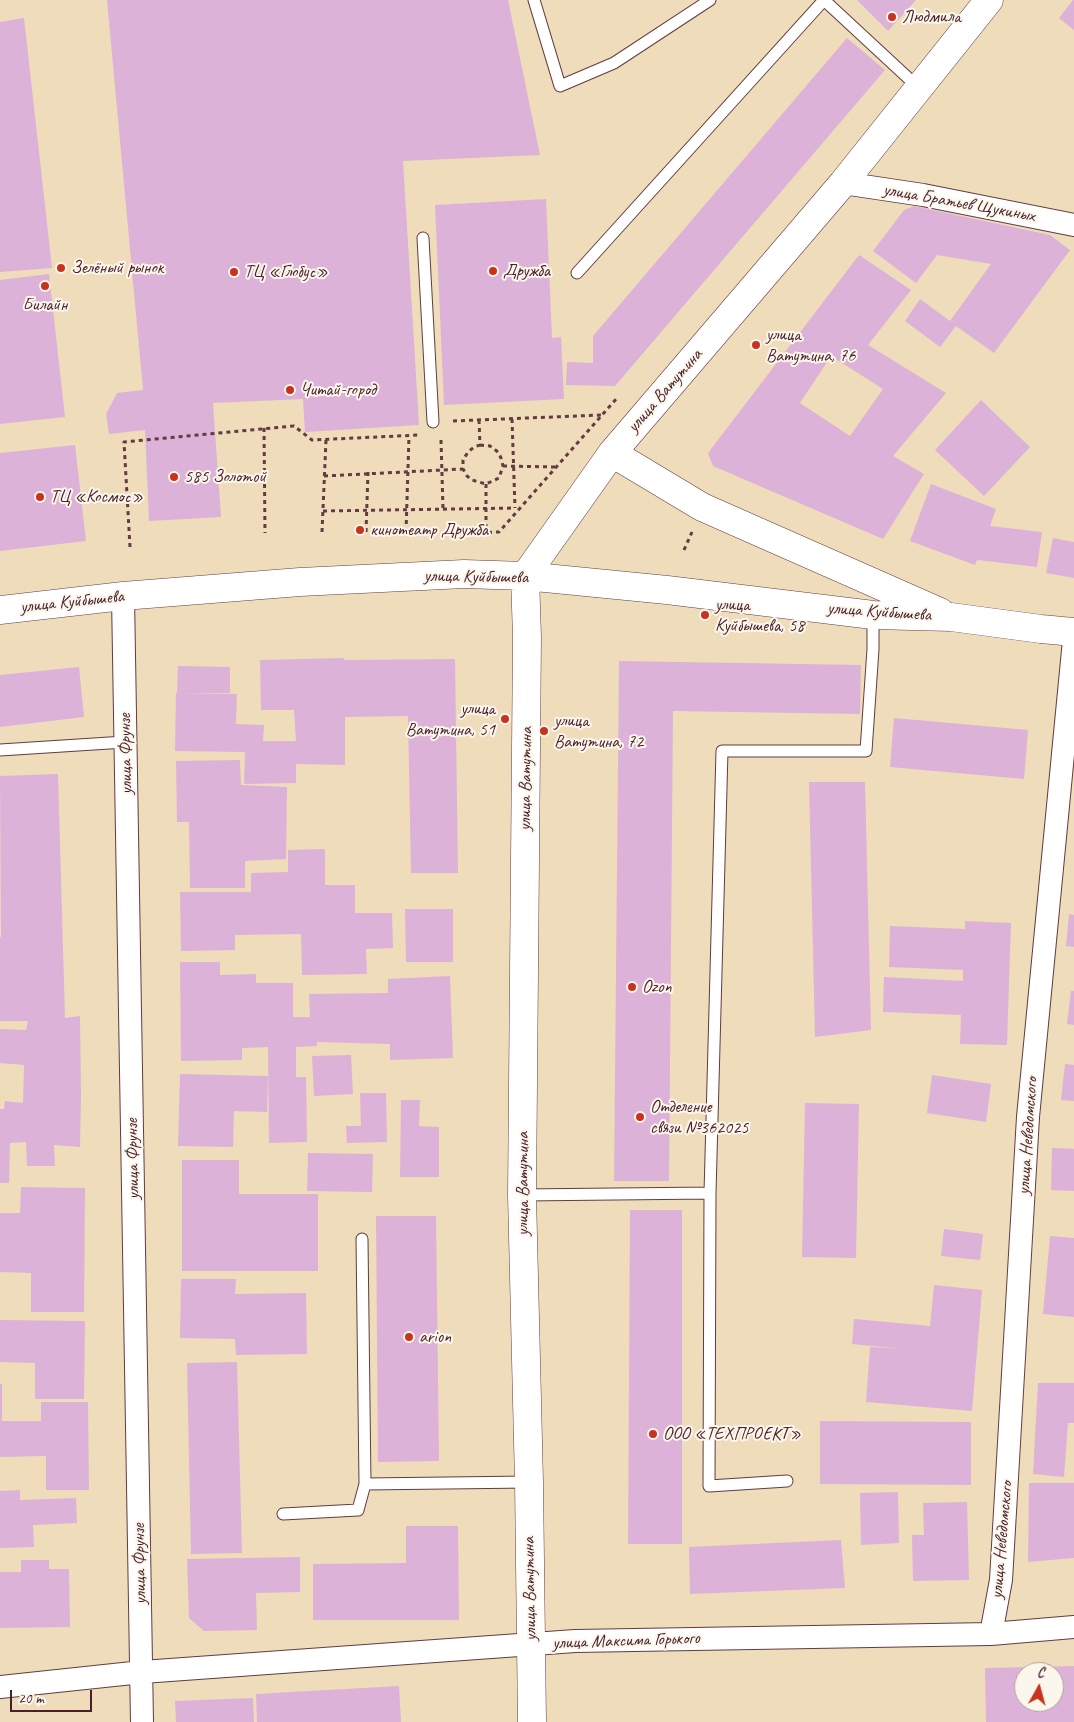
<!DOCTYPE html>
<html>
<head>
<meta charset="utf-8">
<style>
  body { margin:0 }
  #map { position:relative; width:1074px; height:1722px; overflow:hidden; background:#efdcba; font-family:Caveat,sans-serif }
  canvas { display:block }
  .north { position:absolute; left:1014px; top:1662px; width:50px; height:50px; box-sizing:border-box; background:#fbf7ec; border:1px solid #b4a19f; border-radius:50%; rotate:7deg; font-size:14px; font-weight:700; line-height:20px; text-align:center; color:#4a1f2b }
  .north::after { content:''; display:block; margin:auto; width:18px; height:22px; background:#c8321e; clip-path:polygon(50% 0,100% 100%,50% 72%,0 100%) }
  .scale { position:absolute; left:10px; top:1690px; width:82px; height:22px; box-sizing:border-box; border:2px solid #4a1f2b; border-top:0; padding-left:6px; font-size:15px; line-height:18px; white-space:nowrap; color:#4a1f2b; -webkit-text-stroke:4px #fbf7ec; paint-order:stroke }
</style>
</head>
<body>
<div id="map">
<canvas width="1074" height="1722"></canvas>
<div class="north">С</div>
<div class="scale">20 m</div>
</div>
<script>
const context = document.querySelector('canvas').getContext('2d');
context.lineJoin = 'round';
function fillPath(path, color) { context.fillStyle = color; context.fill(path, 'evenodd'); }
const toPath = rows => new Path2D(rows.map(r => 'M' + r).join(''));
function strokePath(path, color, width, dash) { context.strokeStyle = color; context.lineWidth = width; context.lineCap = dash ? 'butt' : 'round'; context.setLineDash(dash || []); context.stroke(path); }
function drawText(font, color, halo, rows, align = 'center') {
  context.font = font + ' Caveat,sans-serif'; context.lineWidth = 4; context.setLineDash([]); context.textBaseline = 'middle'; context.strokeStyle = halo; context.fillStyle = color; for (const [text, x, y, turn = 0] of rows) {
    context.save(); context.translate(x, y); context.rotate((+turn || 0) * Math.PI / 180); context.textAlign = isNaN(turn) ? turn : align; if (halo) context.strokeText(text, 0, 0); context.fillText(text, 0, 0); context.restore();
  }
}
const building = toPath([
  [107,0,508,0,540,155,403,161,419,425,305,432,303,399,213,403,221,517,149,521,145,430,109,434,106,414,117,393,143,390],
  [857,0,916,0,888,31],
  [1073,0,1074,0,1074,30,1059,18],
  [24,18,52,268,0,272,0,22],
  [847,38,885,70,615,386,566,385,567,362,593,363,593,336],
  [546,199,552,338,561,337,564,399,444,405,435,205],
  [914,206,1050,235,1070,250,994,353,956,326,940,347,905,321,920,299,950,321,991,264,937,255,916,283,873,251,904,210],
  [859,255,911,290,868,345,946,393,893,456,924,474,883,539,713,466,708,453],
  [831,356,883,389,850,436,800,403],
  [49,274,65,417,0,424,0,280],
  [981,400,1030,447,984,496,935,450],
  [75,445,86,541,0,551,0,453],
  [931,484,996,509,990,526,1042,532,1037,567,977,560,975,565,910,541],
  [1053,538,1074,542,1074,578,1046,573],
  [344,658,344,660,455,659,458,873,411,873,408,716,345,717,345,765,296,764,296,783,244,784,245,752,175,751,176,693,237,694,236,724,264,725,263,741,296,741,294,710,261,710,260,660],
  [619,661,861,665,860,714,673,711,669,1181,614,1181],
  [178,666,230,667,230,693,177,693],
  [79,667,84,717,0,727,0,675],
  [894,718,1028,730,1024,779,890,767],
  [240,760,241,785,287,787,286,859,245,861,245,888,190,888,189,822,177,822,176,761],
  [58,774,65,1018,80,1016,81,1096,80,1147,54,1145,55,1166,27,1166,26,1142,10,1143,9,1183,0,1183,0,1109,4,1109,5,1101,23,1103,24,1065,0,1063,0,1029,26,1030,28,1021,0,1021,0,937,1,937,0,776],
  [809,782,865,782,871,1030,815,1037],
  [325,849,325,885,355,885,355,913,392,913,393,948,366,949,367,974,302,975,301,934,235,935,235,950,181,951,180,892,251,892,251,873,288,872,288,850],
  [405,909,453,909,453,962,406,962],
  [1069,914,1074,915,1074,947,1066,946],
  [965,921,1011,923,1007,1045,960,1044,961,1015,883,1012,884,977,963,981,963,970,889,967,890,926,965,929],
  [180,962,220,962,220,975,256,974,256,983,293,983,293,1017,310,1017,309,994,388,993,388,979,450,976,453,1058,390,1060,390,1044,317,1042,317,1046,296,1047,296,1077,306,1077,307,1142,269,1143,268,1047,242,1048,242,1060,181,1061],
  [1071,991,1074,991,1074,1025,1067,1024],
  [351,1055,353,1094,314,1096,312,1056],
  [1065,1064,1074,1065,1074,1101,1061,1100],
  [180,1074,268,1076,267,1112,234,1111,233,1147,178,1146],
  [932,1075,991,1084,986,1122,927,1113],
  [360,1093,386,1093,387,1142,347,1143,346,1126,361,1126],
  [401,1100,420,1100,419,1126,439,1127,439,1177,400,1177],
  [805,1103,859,1104,856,1258,802,1257],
  [1052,1148,1074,1149,1074,1191,1051,1190],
  [308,1153,373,1154,372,1192,307,1191],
  [182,1160,239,1160,239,1194,318,1194,318,1271,182,1271],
  [21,1187,85,1188,84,1312,31,1312,31,1273,0,1272,0,1213,20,1213],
  [630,1210,682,1210,682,1544,628,1544],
  [376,1216,436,1216,439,1461,378,1462],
  [944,1229,983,1234,980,1260,941,1256],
  [1050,1236,1074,1238,1074,1317,1043,1314],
  [181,1279,236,1279,235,1294,306,1293,307,1354,236,1355,235,1339,180,1338],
  [934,1285,982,1290,972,1411,866,1402,870,1347,903,1349,852,1344,854,1319,930,1326],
  [0,1320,85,1321,84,1399,35,1399,35,1363,0,1362],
  [237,1362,242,1553,191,1554,187,1363],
  [1038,1383,1074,1383,1074,1423,1068,1423,1064,1477,1033,1474],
  [0,1384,2,1384,2,1421,41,1421,41,1402,88,1402,89,1490,46,1490,46,1456,0,1457],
  [820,1421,971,1422,971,1485,820,1484],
  [1029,1483,1074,1483,1074,1558,1028,1562],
  [20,1490,20,1500,76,1498,77,1523,33,1525,34,1547,0,1548,0,1491],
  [898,1492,899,1543,861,1545,860,1493],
  [967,1502,969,1580,913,1581,912,1535,924,1535,923,1503],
  [406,1526,458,1526,459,1620,313,1620,313,1564,406,1563],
  [841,1540,845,1588,690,1594,689,1547],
  [300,1557,300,1592,256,1593,257,1630,204,1631,189,1618,187,1559],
  [21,1560,49,1560,49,1569,69,1569,70,1627,0,1628,0,1572,21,1572],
  [1074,1666,1074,1722,986,1722,985,1668],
  [1024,1672,1054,1672,1054,1702,1024,1702],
  [399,1686,401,1722,257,1722,256,1694],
  [253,1698,254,1722,176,1722,175,1701]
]);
const path = toPath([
  [512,419,515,508],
  [479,420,480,445],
  [453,421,602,415],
  [264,428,265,533],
  [441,440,443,509],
  [480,445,490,446,498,452,501,458,503,466,499,478,486,484,472,480,467,476,463,469,463,460,468,452,474,447,480,445],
  [503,466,556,467],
  [324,476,463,469],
  [486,484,486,532],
  [323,511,515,508],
  [322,532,326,440],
  [366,532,368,472],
  [406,532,409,436],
  [464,533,499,532,617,398],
  [130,547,124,442,294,426,312,440,419,435],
  [684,550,692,532]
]);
const lane = toPath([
  [534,0,560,86,614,63,710,0],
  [824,0,920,89],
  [423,238,433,422],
  [577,273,824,0],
  [0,750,125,742],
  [522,1195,710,1193],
  [362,1239,365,1484,529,1482],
  [787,1481,709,1486,710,1193,722,751,866,751,873,649,873,615],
  [283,1514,358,1510,365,1484]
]);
const street = toPath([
  [843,183,923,195,1074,225],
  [123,596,142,1722],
  [991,1634,1001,1580,1028,1117,1074,640],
  [0,1687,142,1672,575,1641,991,1634,1074,1627]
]);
const secondary = toPath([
  [612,453,702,507,940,612],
  [0,610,123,596,300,582,464,574,525,576,667,590,873,615,951,617,1041,629,1074,632],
  [532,1722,529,1482,522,1195,527,637,525,576,612,453,843,183,989,0]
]);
const markers = [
  [892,17,5,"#c8321e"],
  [61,268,5,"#c8321e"],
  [493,271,5,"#c8321e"],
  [234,272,5,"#c8321e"],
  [45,286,5,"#c8321e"],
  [756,345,5,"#c8321e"],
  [290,390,5,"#c8321e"],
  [174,477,5,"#c8321e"],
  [40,497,5,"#c8321e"],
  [360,530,5,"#c8321e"],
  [705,615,5,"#c8321e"],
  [505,719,5,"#c8321e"],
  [544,731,5,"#c8321e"],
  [632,987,5,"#c8321e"],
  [640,1117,5,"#c8321e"],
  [409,1337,5,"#c8321e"],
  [653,1434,5,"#c8321e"]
];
const poiNames = [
  ["Людмила",902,17],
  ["Зелёный рынок",71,268],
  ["Дружба",503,271],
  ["ТЦ «Глобус»",244,272],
  ["Билайн",45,305,"center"],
  ["улица",766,335],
  ["Ватутина, 76",766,356],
  ["Читай-город",300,390],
  ["585 Золотой",184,477],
  ["ТЦ «Космос»",50,497],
  ["кинотеатр Дружба",370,530],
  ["улица",715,605],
  ["Куйбышева, 58",715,626],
  ["улица",495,709,"right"],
  ["Ватутина, 51",495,730,"right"],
  ["улица",554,721],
  ["Ватутина, 72",554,742],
  ["Ozon",642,987],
  ["Отделение",650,1107],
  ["связи №362025",650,1128],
  ["arion",419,1337],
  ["ООО «ТЕХПРОЕКТ»",663,1434]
];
const streetNames = [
  ["улица Братьев Щукиных",959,203,10],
  ["улица Ватутина",665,391,-49],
  ["улица Куйбышева",476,577,1],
  ["улица Куйбышева",72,602,-6],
  ["улица Куйбышева",879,612,4],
  ["улица Фрунзе",126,754,-91],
  ["улица Ватутина",526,779,-89],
  ["улица Неведомского",1028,1136,-86],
  ["улица Фрунзе",133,1159,-91],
  ["улица Ватутина",523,1184,-90],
  ["улица Неведомского",1002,1540,-85],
  ["улица Фрунзе",140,1564,-91],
  ["улица Ватутина",530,1589,-91],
  ["улица Максима Горького",626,1641,-2]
];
fillPath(building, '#dcb2d9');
strokePath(lane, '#633b40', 13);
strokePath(street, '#633b40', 24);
strokePath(secondary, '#633b40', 29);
strokePath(path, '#633b40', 3, [4, 4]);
strokePath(lane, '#fff', 11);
strokePath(street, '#fff', 22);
strokePath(secondary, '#fff', 28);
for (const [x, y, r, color] of markers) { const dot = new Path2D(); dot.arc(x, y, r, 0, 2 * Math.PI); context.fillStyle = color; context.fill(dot); strokePath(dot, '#fbf7ec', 2); }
drawText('18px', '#4a1f2b', '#fbf7ec', poiNames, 'left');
drawText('18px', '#4a1f2b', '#fbf7ec', streetNames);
</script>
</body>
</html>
